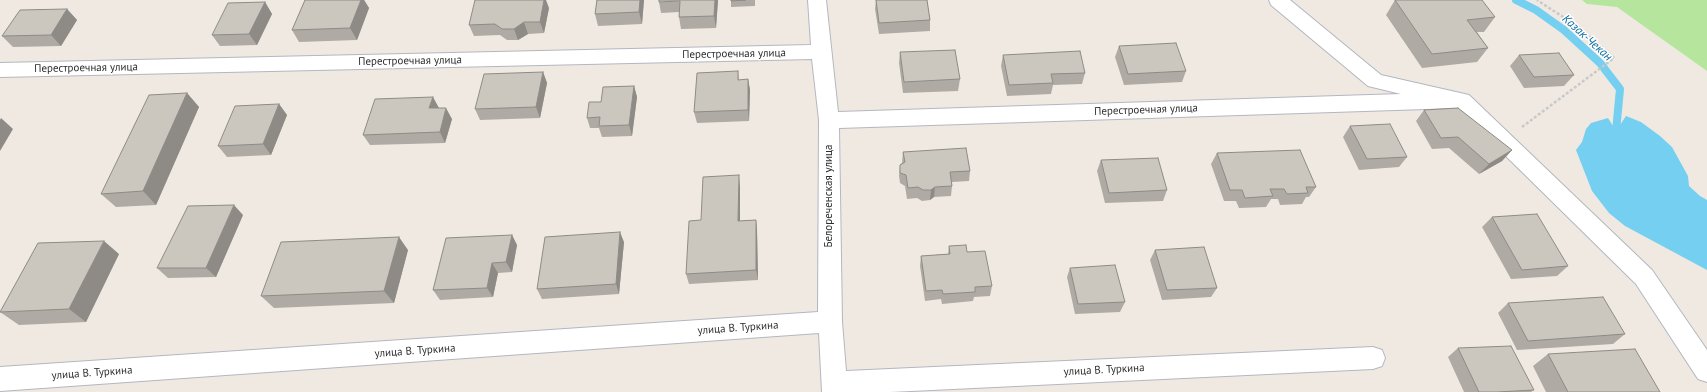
<!DOCTYPE html>
<html>
<head>
<meta charset="utf-8">
<style>
  body { margin:0 }
  canvas { display:block; background:#efe9e1 }
</style>
</head>
<body>
<canvas width="1707" height="392"></canvas>
<script>
const context = document.querySelector('canvas').getContext('2d');
context.lineJoin = 'round';
function fillPath(path, color) { context.fillStyle = color; context.fill(path, 'evenodd'); }
const toPath = rows => new Path2D(rows.map(r => 'M' + r).join(''));
function strokePath(path, color, width, dash) { context.strokeStyle = color; context.lineWidth = width; context.lineCap = dash ? 'butt' : 'round'; context.setLineDash(dash || []); context.stroke(path); }
function drawText(font, color, halo, rows, align = 'center') {
  context.font = font + ' "PT Sans",sans-serif'; context.lineWidth = 3; context.setLineDash([]); context.textBaseline = 'middle'; context.strokeStyle = halo; context.fillStyle = color; for (const [text, x, y, turn = 0] of rows) {
    context.save(); context.translate(x, y); context.rotate((+turn || 0) * Math.PI / 180); context.textAlign = isNaN(turn) ? turn : align; if (halo) context.strokeText(text, 0, 0); context.fillText(text, 0, 0); context.restore();
  }
}
const green = toPath([
  [1582,0,1707,0,1707,71,1617,7,1587,4]
]);
const water = toPath([
  [1626,116,1641,122,1660,136,1672,147,1688,176,1689,186,1700,196,1707,200,1707,270,1625,226,1609,213,1592,191,1576,150,1582,142,1586,129,1591,123,1608,118,1616,131]
]);
const stream = toPath([
  [1516,0,1536,10,1564,30,1600,63,1620,89,1616,131,1625,136]
]);
const path = toPath([
  [1522,127,1614,58,1580,28,1537,0]
]);
const minor = toPath([
  [808,0,826,0,838,112,1401,94,1368,86,1271,5,1269,0,1290,0,1381,75,1469,95,1652,270,1707,350,1707,382,1698,379,1636,284,1457,108,839,128,842,322,846,371,1373,347,1382,350,1385,358,1382,366,1373,369,890,392,822,392,819,333,0,391,0,367,818,312,819,120,812,59,0,77,0,63,811,45,808,0]
]);
const wall = toPath([
  [305,0,364,0,369,8,357,40,299,42,292,30],
  [597,0,644,0,642,24,598,26,595,14],
  [718,0,716,28,681,29,679,17,679,12,661,13,659,2],
  [731,0,755,0,755,6,731,7],
  [876,0,927,0,930,20,930,31,879,34,875,9],
  [1395,0,1495,17,1484,32,1477,32,1488,48,1477,62,1422,68,1386,15],
  [265,2,272,14,257,45,220,46,212,35],
  [549,8,544,33,528,34,518,40,507,40,500,35,474,36,469,25],
  [67,9,77,20,61,46,13,47,2,36],
  [1119,46,1186,71,1182,82,1124,85,1115,57],
  [900,52,960,79,958,91,903,93,899,63],
  [1003,55,1085,73,1082,84,1053,85,1051,94,1007,96,1001,66],
  [1519,55,1574,75,1564,86,1524,88,1510,66],
  [738,71,739,80,748,79,750,90,749,121,697,123,694,112],
  [543,72,547,83,540,118,480,120,475,109],
  [634,86,637,97,632,136,602,137,599,128,590,128,587,118],
  [187,93,199,107,156,205,116,207,101,194],
  [279,104,287,115,271,155,227,157,218,146],
  [439,108,452,119,445,143,370,145,363,135],
  [1424,110,1512,150,1502,161,1479,174,1449,148,1432,149,1416,121],
  [1350,126,1407,157,1399,167,1359,170,1343,137],
  [903,152,970,171,969,181,952,182,952,186,951,196,934,197,930,200,922,201,917,198,907,199,905,186,900,183,899,176,900,165,902,163],
  [1217,153,1316,187,1309,197,1306,197,1302,204,1280,205,1278,199,1271,199,1266,207,1239,208,1236,201,1224,201,1211,164],
  [1101,160,1167,190,1163,201,1105,203,1097,171],
  [740,186,740,221,756,220,757,230,758,280,689,284,686,274,701,220],
  [243,215,216,277,168,278,157,268],
  [1492,217,1568,266,1557,276,1511,279,1482,227],
  [512,235,517,245,512,272,498,273,493,297,440,300,433,290],
  [624,242,619,294,542,299,537,289],
  [949,246,967,252,992,286,990,296,974,297,973,301,942,304,941,299,925,301,920,266,921,256,948,254],
  [408,250,394,303,274,308,261,296],
  [1155,250,1217,288,1211,297,1162,300,1150,260],
  [119,254,86,322,19,325,0,312],
  [1070,268,1125,302,1120,312,1075,314,1067,277],
  [1508,303,1625,334,1613,344,1517,350,1498,313],
  [1458,348,1534,390,1531,392,1464,392,1448,357],
  [1548,354,1660,392,1546,392,1533,366]
]);
const shadedWall = toPath([
  [361,0,364,0,369,8,357,40,350,28],
  [544,0,546,0,549,8,544,33,540,22],
  [640,0,644,0,642,24,639,12],
  [715,0,718,0,716,28,714,16],
  [265,2,272,14,257,45,249,34],
  [67,9,77,20,61,46,51,35],
  [524,22,528,34,518,40,514,29],
  [543,72,547,83,540,118,536,107],
  [748,79,750,90,749,121,748,110],
  [634,86,637,97,632,136,629,125],
  [187,93,199,107,156,205,143,191],
  [433,97,439,108,429,108],
  [279,104,287,115,271,155,263,144],
  [446,108,452,119,445,143,440,132],
  [1,118,13,129,0,151,0,120],
  [1512,150,1502,161,1479,174,1489,164],
  [739,175,740,186,740,231,738,221],
  [935,187,934,197,930,200,931,190],
  [234,205,243,215,216,277,206,268],
  [756,220,757,230,758,280,756,270],
  [620,232,624,242,619,294,616,284],
  [512,235,517,245,512,272,506,262],
  [399,237,408,250,394,303,384,291],
  [104,241,119,254,86,322,69,309],
  [492,263,498,273,493,297,487,288]
]);
const building = toPath([
  [305,0,361,0,350,28,292,30,305,0],
  [475,0,544,0,540,22,524,22,514,29,502,29,495,24,469,25,475,0],
  [597,0,640,0,639,12,595,14,597,0],
  [659,0,715,0,714,16,679,17,680,1,659,2,659,0],
  [731,0,746,0,731,1,731,0],
  [876,0,927,0,930,20,879,23,876,0],
  [1395,0,1482,0,1495,17,1467,20,1488,48,1432,54,1395,0],
  [265,2,249,34,212,35,228,3,265,2],
  [67,9,51,35,2,36,20,10,67,9],
  [1176,43,1186,71,1128,74,1119,46,1176,43],
  [955,50,960,79,904,82,900,52,955,50],
  [1080,51,1085,73,1051,74,1053,83,1009,85,1003,55,1080,51],
  [1559,53,1574,75,1534,77,1519,55,1559,53],
  [738,71,738,80,748,79,748,110,694,112,697,73,738,71],
  [543,72,536,107,475,109,484,74,543,72],
  [634,86,629,125,599,126,600,117,587,118,589,102,601,102,603,87,634,86],
  [187,93,143,191,101,194,149,95,187,93],
  [433,97,429,108,446,108,440,132,363,135,375,99,433,97],
  [279,104,263,144,218,146,235,106,279,104],
  [1458,108,1512,150,1489,164,1458,137,1441,138,1424,110,1458,108],
  [1390,124,1407,157,1367,159,1350,126,1390,124],
  [966,148,970,171,950,172,952,186,935,187,931,190,923,190,918,187,908,188,906,175,900,173,900,165,905,162,903,152,966,148],
  [1300,150,1316,187,1306,187,1308,193,1287,194,1284,189,1270,189,1273,196,1245,198,1242,190,1230,190,1217,153,1300,150],
  [1158,158,1167,190,1109,193,1101,160,1158,158],
  [739,175,738,221,756,220,756,270,686,274,689,221,701,220,703,177,739,175],
  [234,205,206,268,157,268,188,206,234,205],
  [1537,214,1568,266,1522,270,1492,217,1537,214],
  [620,232,616,284,537,289,545,237,620,232],
  [512,235,506,262,492,263,487,288,433,290,446,238,512,235],
  [399,237,384,291,261,296,281,242,399,237],
  [104,241,69,309,0,312,38,243,104,241],
  [966,245,967,252,985,251,992,286,975,287,975,292,943,294,942,290,926,291,921,256,950,254,949,246,966,245],
  [1204,247,1217,288,1167,290,1155,250,1204,247],
  [1115,265,1125,302,1078,304,1070,268,1115,265],
  [1603,297,1625,334,1528,341,1508,303,1603,297],
  [1511,346,1534,390,1497,392,1479,392,1458,348,1511,346],
  [1635,349,1660,392,1568,392,1548,354,1635,349]
]);
const streetNames = [
  ["Перестроечная улица",734,54,-1],
  ["Перестроечная улица",410,61,-1],
  ["Перестроечная улица",86,68,-1],
  ["Перестроечная улица",1146,110,-2],
  ["Белореченская улица",829,196,-90],
  ["улица В. Туркина",738,328,-4],
  ["улица В. Туркина",415,351,-4],
  ["улица В. Туркина",1104,370,-3],
  ["улица В. Туркина",92,373,-4]
];
const waterNames = [
  ["Казак-Чекан",1587,38,42]
];
fillPath(green, '#b6e59e');
fillPath(water, '#75cff0');
strokePath(stream, '#75cff0', 8);
strokePath(minor, '#b4b7c1', 2);
strokePath(path, '#c9c9c9', 2.5, [3, 2]);
fillPath(minor, '#fff');
fillPath(wall, '#afaba4');
fillPath(shadedWall, '#8e8b86');
fillPath(building, '#cbc7bf');
strokePath(building, '#8e8b86', 1);
drawText('11px', '#2e2e2e', '#fff', streetNames);
drawText('italic 12px', '#0d6fa3', '#fff', waterNames);
</script>
</body>
</html>
